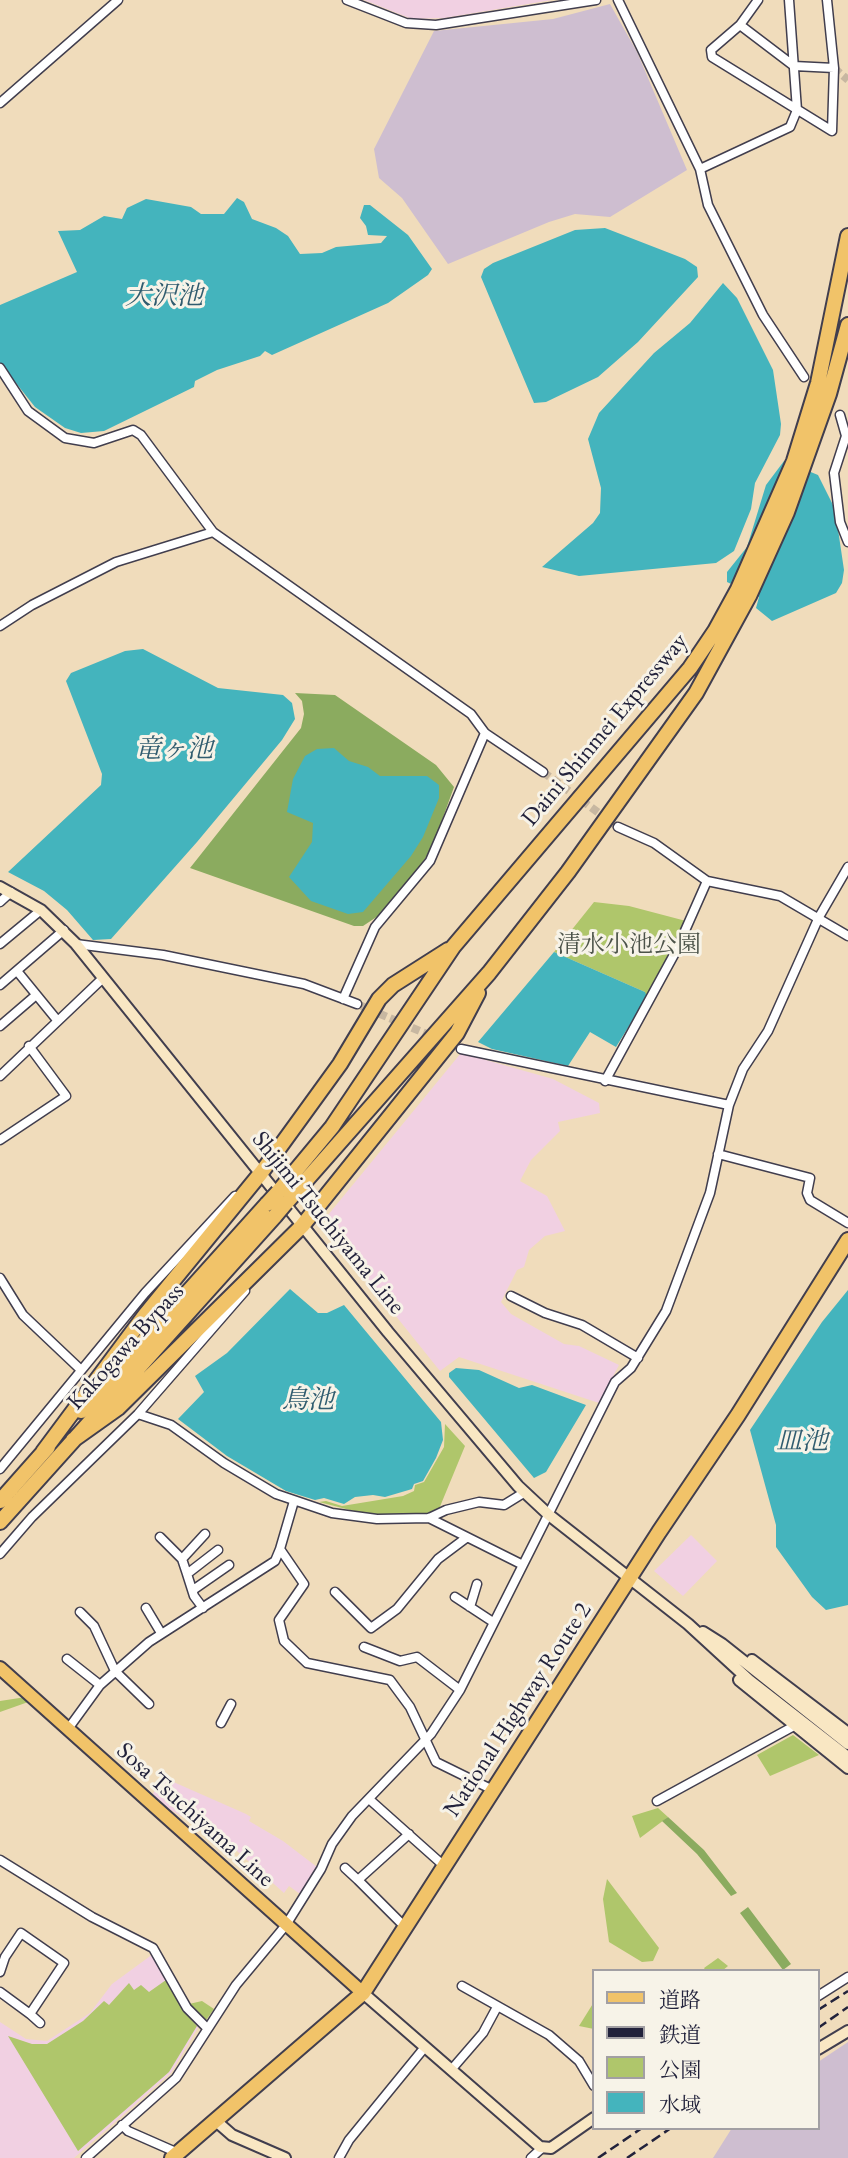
<!DOCTYPE html>
<html>
<head>
<meta charset="utf-8">
<style>
  body { margin:0 }
  #map { position:relative; width:848px; height:2158px; overflow:hidden; background:#f0dcbb; font-family:"EB Garamond","Noto Serif JP",serif }
  canvas { display:block }
  .legend { position:absolute; left:592px; top:1969px; width:228px; height:161px; box-sizing:border-box; background:#f7f3e8; border:2px solid #a29fa3; margin:0; padding:9px 12px; list-style:none; font-size:21px; color:#22223b }
  .legend li { display:flex; align-items:center; gap:14px; height:35px }
  .legend b { width:35px; border:2px solid #a29fa3 }
</style>
</head>
<body>
<div id="map">
<canvas width="848" height="2158"></canvas>
<ul class="legend">
<li><b style="height:9px;background:#f1c369"></b>道路</li>
<li><b style="height:9px;background:#22223b"></b>鉄道</li>
<li><b style="height:19px;background:#afc66b"></b>公園</li>
<li><b style="height:19px;background:#44b4bd"></b>水域</li>
</ul>
</div>
<script>
const context = document.querySelector('canvas').getContext('2d');
context.lineJoin = 'round';
function fillPath(path, color) { context.fillStyle = color; context.fill(path, 'evenodd'); }
const toPath = rows => new Path2D(rows.map(r => 'M' + r).join(''));
function strokePath(path, color, width, dash) { context.strokeStyle = color; context.lineWidth = width; context.lineCap = dash ? 'butt' : 'round'; context.setLineDash(dash || []); context.stroke(path); }
function drawText(font, color, halo, rows, align = 'center') {
  context.font = font + ' "EB Garamond","Noto Serif JP",serif'; context.lineWidth = 6; context.setLineDash([]); context.textBaseline = 'middle'; context.strokeStyle = halo; context.fillStyle = color; for (const [text, x, y, turn = 0] of rows) {
    context.save(); context.translate(x, y); context.rotate((+turn || 0) * Math.PI / 180); context.textAlign = isNaN(turn) ? turn : align; if (halo) context.strokeText(text, 0, 0); context.fillText(text, 0, 0); context.restore();
  }
}
const built = toPath([
  [364,0,552,0,444,18,412,19],
  [461,1053,553,1079,599,1103,600,1113,558,1122,560,1131,531,1160,520,1181,547,1196,565,1231,545,1236,529,1250,524,1267,517,1270,501,1302,511,1314,564,1344,579,1346,619,1365,599,1403,459,1357,440,1371,326,1229,328,1215],
  [691,1535,717,1561,683,1596,654,1571],
  [162,1773,169,1777,169,1780,246,1814,251,1817,249,1821,283,1841,317,1867,300,1894,289,1886,284,1893,228,1843,169,1809,153,1794],
  [153,1954,185,2011,199,2026,171,2073,74,2158,0,2158,0,2022,26,2039,47,2041,90,2013,112,1984]
]);
const industrial = toPath([
  [610,4,637,52,687,170,610,217,575,214,549,222,448,264,402,198,379,178,374,149,434,31,553,19],
  [848,2042,848,2158,713,2158,732,2128,818,2128,818,2062]
]);
const green = toPath([
  [594,902,629,906,686,921,647,997,644,996,645,992,554,952],
  [445,1424,465,1446,439,1509,428,1516,377,1517,319,1502,326,1501,342,1506,403,1496,414,1491,415,1485,424,1482,444,1447],
  [26,1697,31,1701,0,1712,0,1701],
  [793,1735,819,1755,770,1776,757,1755],
  [658,1808,668,1817,640,1838,632,1816],
  [607,1879,659,1948,653,1961,642,1962,609,1942,603,1899],
  [718,1958,728,1966,722,1971,706,1971,704,1968],
  [166,1980,183,2010,197,2026,169,2072,78,2151,8,2036,32,2044,47,2044,83,2021,104,2001,109,2005,129,1983,134,1990,141,1985,149,1992],
  [202,2001,214,2009,204,2023,189,2004],
  [594,2002,594,2029,579,2026]
]);
const forest = toPath([
  [295,693,335,695,436,765,454,787,432,848,413,877,384,912,363,926,354,926,190,868,301,728,304,714,302,701],
  [668,1817,704,1850,737,1893,731,1896,697,1854,662,1821],
  [748,1907,791,1964,783,1970,740,1913]
]);
const water = toPath([
  [237,198,244,202,252,219,276,228,288,236,300,254,322,253,336,247,381,243,387,236,368,235,366,226,360,218,364,205,370,205,408,235,432,269,428,275,388,303,272,355,265,351,260,356,217,370,195,381,194,387,104,431,81,433,65,428,35,407,0,363,0,305,77,272,58,231,80,230,104,216,122,219,127,208,146,199,191,207,201,214,224,214],
  [605,228,685,259,697,267,698,277,638,342,598,377,546,402,534,403,481,277,484,269,493,263,575,230],
  [723,283,737,298,773,370,781,424,780,435,755,483,751,509,734,551,716,563,579,576,542,567,593,523,600,513,601,488,588,439,599,413,654,353,690,323],
  [784,461,818,475,835,509,844,570,842,583,836,593,772,621,756,608,759,597,727,582,727,572,747,547,766,485],
  [143,649,218,688,283,695,292,703,295,719,282,740,197,842,111,939,93,940,67,910,44,891,8,872,101,785,102,774,66,681,71,673,125,651],
  [334,748,349,761,368,767,380,776,427,776,439,785,439,798,423,837,411,856,363,912,348,914,311,901,289,877,312,842,313,823,287,812,293,779,305,756,317,749],
  [554,952,645,992,647,997,616,1047,590,1032,568,1066,492,1049,478,1042],
  [290,1289,318,1313,327,1313,344,1305,441,1422,443,1440,436,1458,423,1481,414,1484,412,1489,385,1497,373,1495,355,1497,344,1504,324,1498,315,1500,286,1491,227,1456,178,1419,204,1392,195,1376,227,1353],
  [848,1290,848,1605,826,1610,812,1597,776,1547,776,1525,750,1430,822,1322],
  [456,1368,479,1370,519,1388,532,1385,586,1405,546,1472,534,1478,449,1377,449,1373]
]);
const streetTunnel = toPath([
  [834,68,848,80],
  [543,772,618,827],
  [357,1004,452,1045]
]);
const street = toPath([
  [347,0,406,23,436,25,596,0],
  [618,0,700,169,708,205,763,315,804,377],
  [758,0,740,25,711,50,712,57,832,131,834,68,827,0],
  [740,25,794,66,834,68],
  [0,103,118,0],
  [700,169,790,127,797,110,789,0],
  [0,368,28,411,65,438,94,443,133,430,141,435,213,532,471,714,485,733,543,772],
  [840,415,846,436,834,473,840,522,848,542],
  [0,626,32,605,116,562,213,532],
  [618,827,654,843,707,881,780,896,848,936],
  [0,902,11,892],
  [0,944,41,910],
  [76,944,163,955,304,984,357,1004],
  [17,971,57,1020],
  [0,985,64,930],
  [343,999,375,927,430,861,485,733],
  [0,1026,35,996],
  [461,1049,729,1105],
  [0,1076,102,979],
  [605,1081,676,951,707,881],
  [0,1140,66,1096,29,1046],
  [718,1154,810,1178,807,1193,810,1200,848,1223],
  [0,1278,23,1315,80,1369],
  [511,1296,545,1313,582,1325,638,1358],
  [138,1414,171,1425,224,1463,276,1494,332,1513,377,1519,429,1518,446,1510,479,1502,504,1505,525,1492],
  [0,1469,145,1293,235,1196],
  [294,1501,280,1549,304,1584,279,1620,284,1641,307,1663,390,1680,410,1707,436,1762,493,1790],
  [429,1518,521,1564],
  [160,1537,182,1559],
  [0,1554,32,1517,138,1414,245,1291],
  [187,1574,182,1559,205,1534],
  [193,1590,229,1565],
  [335,1592,371,1628,397,1609,438,1559,466,1538],
  [455,1597,493,1622],
  [470,1607,477,1584],
  [146,1608,161,1633],
  [203,1608,194,1596,187,1574,218,1550],
  [80,1612,94,1626,115,1671,149,1704],
  [364,1647,400,1661,417,1657,460,1690],
  [67,1659,100,1685],
  [221,1723,231,1704],
  [68,1729,100,1685,149,1642,275,1561,280,1549],
  [369,1799,443,1865],
  [657,1801,794,1726],
  [0,1860,92,1917,153,1948,187,2008,207,2028],
  [345,1868,358,1880],
  [404,1926,358,1880,409,1834],
  [0,1972,5,1957,21,1933,64,1963,30,2014,0,1992],
  [462,1986,549,2035,579,2061,594,2086],
  [818,1996,848,1977],
  [30,2014,40,2023],
  [451,2070,483,2033,497,2007],
  [122,2125,128,2131,178,2153],
  [86,2158,176,2078,236,1985,286,1925,321,1869,332,1844,352,1816,431,1734,460,1690,615,1382,631,1368,666,1311,710,1193,729,1105,743,1069,768,1031,819,917,848,867],
  [339,2158,349,2140,425,2047],
  [531,2158,542,2148]
]);
const secondary = toPath([
  [0,887,41,910,76,944,388,1332,518,1486,549,1515,688,1624,749,1680,848,1757],
  [703,1632,722,1644,848,1744],
  [752,1660,848,1733],
  [739,1680,848,1768],
  [363,1993,540,2147,551,2148,594,2118],
  [818,2049,848,2031],
  [216,2121,232,2135,285,2158]
]);
const primary = toPath([
  [0,1668,363,1993]
]);
const highway = toPath([
  [278,1192,332,1127,453,947,690,668,715,631,738,589,794,461,818,383,848,236],
  [286,1203,489,973,568,872,696,693,749,596,787,512,829,394,848,325],
  [81,1411,267,1204],
  [73,1440,118,1408,302,1226,457,1033,478,993],
  [43,1452,145,1315,261,1173,340,1064,379,999,393,985,448,950],
  [0,1501,48,1447],
  [0,1522,275,1216],
  [172,2158,363,1993,659,1532,738,1415,848,1240]
]);
const rail = toPath([
  [818,2010,848,1991],
  [818,2028,848,2007],
  [598,2158,642,2128],
  [627,2158,671,2128]
]);
const highwayBridge = toPath([
  [267,1204,278,1192],
  [275,1216,286,1203]
]);
const streetNames = [
  ["Daini Shinmei Expressway",605,730,-50],
  ["Shijimi Tsuchiyama Line",328,1223,51],
  ["Kakogawa Bypass",126,1347,-48],
  ["National Highway Route 2",518,1710,-57],
  ["Sosa Tsuchiyama Line",195,1815,42]
];
const parkNames = [
  ["清水小池公園",629,945]
];
const waterNames = [
  ["大沢池",164,297],
  ["竜ヶ池",174,750],
  ["鳥池",308,1401],
  ["皿池",802,1442]
];
fillPath(built, '#f1d0e2');
fillPath(industrial, '#cebed0');
fillPath(green, '#afc66b');
fillPath(forest, '#8bab5f');
fillPath(water, '#44b4bd');
strokePath(streetTunnel, '#c7b7a1', 8, [8, 4]);
strokePath(street, '#413e4e', 11);
strokePath(secondary, '#413e4e', 14);
strokePath(primary, '#413e4e', 16);
strokePath(highway, '#413e4e', 18);
strokePath(street, '#fff', 8);
strokePath(secondary, '#f9e7c3', 10);
strokePath(primary, '#f1c369', 12);
strokePath(highway, '#f1c369', 14);
strokePath(rail, '#22223b', 2.5, [10, 5]);
strokePath(highwayBridge, '#413e4e', 18, []);
strokePath(highwayBridge, '#f1c369', 14);
drawText('24px', '#22223b', '#f7f3e8', streetNames);
drawText('24px', '#4c5349', '#f7f3e8', parkNames);
drawText('italic 26px', '#305c6f', '#f7f3e8', waterNames);
</script>
</body>
</html>
